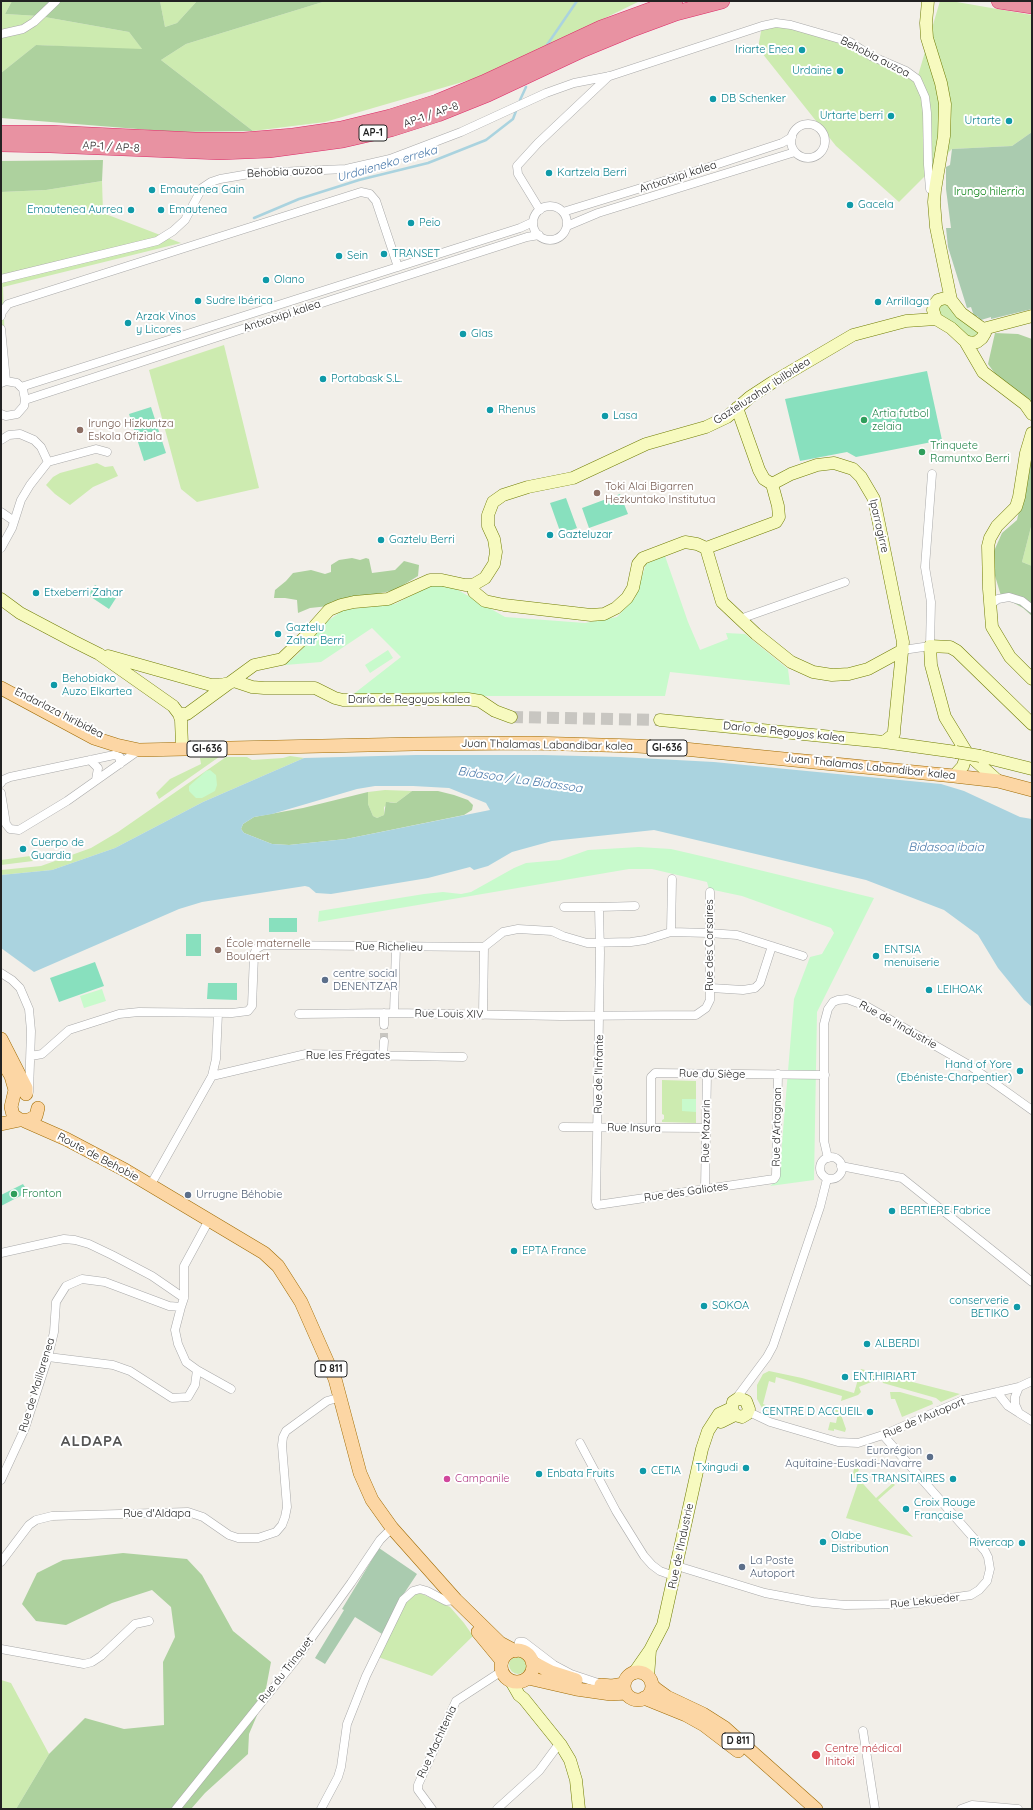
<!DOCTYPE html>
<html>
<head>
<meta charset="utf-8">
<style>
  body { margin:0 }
  #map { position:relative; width:1033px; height:1810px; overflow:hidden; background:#f2efe9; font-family:Quicksand,sans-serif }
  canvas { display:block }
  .frame { position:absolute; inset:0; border:2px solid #222; pointer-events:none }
</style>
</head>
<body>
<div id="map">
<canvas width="1033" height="1810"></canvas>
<div class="frame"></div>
</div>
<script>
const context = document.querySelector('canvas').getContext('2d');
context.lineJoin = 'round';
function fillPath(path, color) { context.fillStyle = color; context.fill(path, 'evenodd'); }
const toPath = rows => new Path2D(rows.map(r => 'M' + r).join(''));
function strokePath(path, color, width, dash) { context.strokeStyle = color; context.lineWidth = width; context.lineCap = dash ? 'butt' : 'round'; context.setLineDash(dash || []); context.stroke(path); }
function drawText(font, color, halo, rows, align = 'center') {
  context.font = font + ' Quicksand,sans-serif'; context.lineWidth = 4; context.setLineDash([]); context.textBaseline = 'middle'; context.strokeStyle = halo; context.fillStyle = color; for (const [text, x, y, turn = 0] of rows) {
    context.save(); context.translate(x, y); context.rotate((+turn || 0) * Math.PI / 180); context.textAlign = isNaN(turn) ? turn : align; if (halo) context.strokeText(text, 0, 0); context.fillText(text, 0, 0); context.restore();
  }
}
const grass = toPath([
  [1,1,12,1,5,14,39,16,129,32,143,50,36,45,1,73],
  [160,1,197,1,177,23,165,27],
  [326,1,640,1,490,74,325,122,253,131,161,60,186,44],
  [940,1,951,1,1032,15,1032,132,1012,146,952,149,899,202,836,146,758,48,762,26,776,23,826,34,917,79],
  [102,181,103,213,181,243,3,287,6,381,1,384,1,192,46,190],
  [945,302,978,330,978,335,971,339,944,318,938,313,939,304],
  [224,345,259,488,197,502,181,489,149,370],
  [97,463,105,467,113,466,118,476,93,487,70,505,55,494,46,485,53,477,60,473],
  [1032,523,1032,566,1022,562],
  [290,756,304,758,203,802,115,848,52,870,1,875,1,870,41,866,91,848,118,832,226,757,247,757,252,760,283,758],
  [219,757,159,799,156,793,170,779,201,764,200,758],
  [385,790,412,791,396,803,390,802,384,807,384,815,377,818,373,816,368,804,368,792],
  [30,856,33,861,1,865,1,860],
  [662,1080,696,1081,696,1123,662,1122,662,1120,664,1119,664,1115,662,1114],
  [861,1369,960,1394,941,1402,936,1398,883,1383,881,1378,859,1387,861,1392,858,1395,841,1401,842,1396,776,1377,775,1383,769,1381,763,1404,768,1406,767,1411,762,1408,757,1399,757,1385,763,1374,769,1371,802,1378,854,1393],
  [890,1392,900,1392,932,1401,933,1404,902,1417,895,1399,891,1399],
  [835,1406,840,1407,839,1409,846,1429,845,1432,834,1429,834,1431,828,1430,830,1422,836,1423,838,1413,833,1411],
  [855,1465,859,1470,855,1475,876,1498,893,1483,895,1485,878,1500,913,1537,846,1518,859,1480,852,1477],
  [420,1593,450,1607,464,1623,473,1636,432,1676,378,1657,406,1601,414,1594],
  '509 1665a9 9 0 1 1 18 0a9 9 0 1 1-18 0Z',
  [1,1680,11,1683,49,1754,16,1809,1,1809]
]);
const forest = toPath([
  [12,1,160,1,165,27,177,23,197,1,326,1,186,44,161,60,253,131,175,132,1,118,1,73,36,45,142,49,129,32,39,16,5,14],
  [103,160,102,181,46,190,1,192,1,161],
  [995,333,1018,334,1032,339,1032,414,1007,390,988,364],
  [1032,442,1032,523,1022,562,1032,566,1032,616,1023,608,1001,596,993,569,994,551,1002,533,1017,520,1023,494],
  [352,558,360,560,366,558,369,559,372,573,395,570,404,561,419,565,418,576,395,590,343,601,335,601,331,602,329,606,310,608,298,613,297,600,285,598,274,598,275,590,286,581,293,573,311,570,325,574,331,572,331,565,339,560],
  [412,791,438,791,454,795,468,800,473,805,472,810,464,815,346,839,289,845,272,844,244,833,241,829,243,824,254,817,303,808,368,792,368,804,373,816,377,818,384,815,386,802,396,803],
  [123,1553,187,1559,202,1575,233,1631,271,1662,264,1699,249,1734,248,1754,205,1793,191,1809,16,1809,49,1754,85,1718,124,1729,164,1725,163,1662,175,1637,171,1607,152,1590,112,1603,66,1625,36,1621,22,1604,37,1573,63,1560]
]);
const cemetery = toPath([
  [1032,132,1032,309,991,319,991,317,981,320,977,316,974,316,971,307,967,308,948,247,946,228,951,228,946,189,946,167,950,165,952,149,1012,146],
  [379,1548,417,1574,397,1604,382,1634,355,1617,325,1664,315,1658,344,1610,342,1609]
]);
const park = toPath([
  [665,556,688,622,700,650,728,639,726,633,745,634,788,669,790,685,670,672,665,696,351,696,401,657,372,628,321,662,285,665,298,654,321,626,343,610,395,604,430,586,451,586,505,617,585,623,617,617,635,598,646,564],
  [388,650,393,658,370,673,365,665],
  [210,770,216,775,217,785,215,791,202,798,196,798,189,791,189,786,206,771],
  [639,847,671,849,714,859,874,898,817,1012,814,1180,770,1186,779,1179,794,999,810,957,822,954,834,933,831,928,742,896,709,889,707,882,652,869,629,869,318,922,319,911,424,894,443,892,461,894,471,892,514,868,526,863,560,860,588,850],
  [102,989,106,1001,84,1008,80,996],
  [682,1099,696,1099,696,1112,682,1111]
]);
const pitch = toPath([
  [927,371,942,440,856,457,847,452,800,461,785,399],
  [151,407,166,453,144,461,129,414],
  [620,494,628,514,589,528,582,508],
  [566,498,577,528,561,534,550,503],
  [95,585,116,598,109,609,88,595],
  [269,918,297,918,297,932,269,932],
  [186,934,201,934,201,956,186,956],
  [95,962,104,986,59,1002,50,978],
  [208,983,237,983,237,1000,207,999],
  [23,1184,28,1192,1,1206,1,1195]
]);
const water = toPath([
  [416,755,543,755,620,757,714,762,941,784,964,791,1020,817,1032,819,1032,1007,1024,1000,998,968,978,935,944,910,866,880,654,830,552,841,512,852,488,866,474,870,470,867,428,878,331,894,316,893,309,887,305,886,202,902,179,909,34,972,1,948,1,875,52,870,115,848,203,802,304,758],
  [375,786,413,786,449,788,486,803,490,810,346,839,289,845,272,844,244,833,241,829,243,824,254,817,272,814,357,789]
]);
const stream = toPath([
  [547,45,577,1],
  [520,100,526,87],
  [254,218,299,199,359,180,428,163,486,140,513,119,516,111]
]);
const streetTunnel = toPath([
  [384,1041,384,1025]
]);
const secondaryTunnel = toPath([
  [511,717,660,720]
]);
const street = toPath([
  [1,34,23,29,34,22,56,1],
  '791 141a17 17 0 1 1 34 0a17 17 0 1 1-34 0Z',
  '533 223a17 17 0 1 1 34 0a17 17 0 1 1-34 0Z',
  [540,210,518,174,517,166,538,143,609,76],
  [563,212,706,168,782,143,792,137],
  [567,226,598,213,795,152],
  [1,279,157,241,173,231,185,220,202,188,211,182,220,179,255,173,346,169,390,159,461,132,546,93,574,83,610,76,762,26,776,23,791,25,850,42,871,56,906,71,917,79,925,97,927,113,928,165,930,189],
  [1,316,2,312,8,304,361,192,370,194,376,201,398,267],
  [1,329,6,381],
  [1,383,6,381,17,383,23,389,25,400,24,406,17,414,6,416,1,414],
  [21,387,520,228,533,222],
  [25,400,331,300,527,237,539,235],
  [1,440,9,435,20,434,34,440,41,447,48,462],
  [1,512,14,521],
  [1,548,12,528,21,500,30,485,48,462,96,449,107,452],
  [991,604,998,599,1009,597,1022,601,1032,609],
  [740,619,845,582],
  [903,650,930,646,931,602,925,567,932,474],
  [90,760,98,768,96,780],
  [1,783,3,780,10,777,114,755,120,757,120,764],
  [1,793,6,824,10,829,19,830,67,801,135,753,141,751],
  [635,906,599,907,600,953,596,1202,597,1205,774,1179,776,1176,778,1074],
  [564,907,599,907],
  [671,932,672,879],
  [1,973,12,980,20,988,29,1009,31,1031,29,1092],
  [711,988,743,990,755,988,760,983,772,946],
  [394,1013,396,946],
  [299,1014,394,1013,561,1016,696,1015,706,1008,710,1000,710,892],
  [483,1015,484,947],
  [384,1025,384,1013],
  [31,1056,42,1054,69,1030,119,1014,139,1012,232,1013,248,1011,252,1006,254,955,256,949,263,945,484,947,503,932,518,929,552,931,563,936,587,943,631,942,645,940,671,932,709,933,737,935,803,956],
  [383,1056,384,1041],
  [212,1076,306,1054,463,1057],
  [563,1127,706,1128],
  [651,1128,651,1077,655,1073,825,1075],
  '820 1168a11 11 0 1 1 22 0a11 11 0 1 1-22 0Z',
  [828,1158,824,1141,824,1024,828,1009,833,1002,838,1000,847,999,866,1006,969,1065,1032,1110],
  [841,1166,902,1178,1032,1282],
  [150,1186,212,1076,216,1059,218,1013],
  [705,1189,707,1073],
  [1,1253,64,1239,75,1240,89,1244,112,1255,152,1276,184,1298],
  [48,1357,113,1365,130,1371,172,1398,188,1397,195,1385,197,1370,186,1362,178,1344,175,1330,181,1307],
  [197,1370,231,1389],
  [997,1392,1008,1406,1019,1413,1015,1404,1015,1397,1019,1387],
  [735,1400,767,1357,773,1346,820,1207,827,1179],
  [749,1412,770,1422,838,1442,858,1443,883,1435,963,1400,1019,1387,1032,1381],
  [1019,1413,1032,1421],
  [580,1443,616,1511,644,1556,652,1565,660,1571,674,1576],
  [1,1480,25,1428,48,1357,54,1332,56,1302,66,1286,82,1279,105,1282,169,1306,181,1307,184,1298,184,1266,209,1220],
  [1,1562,29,1525,36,1520,52,1516,188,1512,203,1517,229,1535,238,1538,258,1538,276,1532,282,1525,285,1517,287,1507,282,1445,283,1437,286,1431,327,1401,341,1397],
  [677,1566,765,1593,813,1602,845,1605,909,1604,971,1595,979,1590,987,1581,990,1569,988,1557,985,1551,883,1435],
  [1,1649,84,1664,92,1662,101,1656,135,1624,149,1621],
  [517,1651,519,1642,524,1642,554,1665,571,1674,604,1685],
  [863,1731,875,1809],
  [176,1809,294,1662,351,1583,380,1540,392,1528],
  [321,1809,338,1777,341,1767,347,1724,366,1676,403,1600,413,1591,420,1589,427,1591,446,1601,456,1600],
  [432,1809,418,1790,418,1785,456,1701,502,1671],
  [497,1809,539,1771,556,1748,561,1745],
  [961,1809,972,1805,1018,1809]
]);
const secondary = toPath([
  [928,1,926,23,927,38,941,83,945,104,944,136,935,190,934,202,936,227,951,300,961,313,983,329,985,333,982,338,977,342,971,343,965,341,951,328,936,319,933,310,934,305,938,300,945,298,951,300],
  [983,329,1032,316],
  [965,341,983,372,1025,404,1032,414],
  [737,408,759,470,764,479,772,484],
  [1032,433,1026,453,1019,497,1016,507,997,526,990,538,988,546,989,589,992,627,1010,657,1032,679],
  [772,484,791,474,817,465,834,463,853,469,861,477,874,499,903,642,894,731,894,734,884,742],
  [706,548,722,602,756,634,791,662,813,672,832,675,849,674,868,669,903,650],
  [473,585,474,592,485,601,504,605,591,615,604,614,616,608,627,598,633,588,638,564,643,558,685,542,697,544,706,548,776,522,779,517,778,506,772,484],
  [1,599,20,613,73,641,99,654,173,706,179,714,181,720,182,745],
  [108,656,211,685,220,685,230,683],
  [234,681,252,687,264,688,315,688,335,698,343,700,468,699,480,701,495,711,511,717],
  [179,714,187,714,254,665,282,659,306,636,329,610,341,605,354,602,388,599,430,580,442,580,465,585,473,585,485,578,494,564,496,552,494,539,488,526,488,515,493,502,503,495,528,487,573,478,646,444,706,427,727,417,750,397,773,382,853,335,906,321,936,319],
  [660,720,884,742,956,752],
  [980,756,1032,769],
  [954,776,963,766,967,753],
  [998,781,967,753,945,717,931,665,930,646,950,647,957,651,1032,724],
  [721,1422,735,1415,742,1417,747,1414,749,1409,746,1401,739,1398,733,1402,732,1408,734,1414],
  [634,1673,650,1650,663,1625,702,1449,708,1431,719,1414,732,1408],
  [648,1677,650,1650],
  [511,1681,519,1695,524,1699,561,1745,570,1760,576,1780,579,1809]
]);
const primary = toPath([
  [1,688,94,738,116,745,139,750,414,744,530,743,637,746,684,749,954,776,998,781,1032,790],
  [1,1039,26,1088,26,1094],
  [1,1059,11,1076,15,1090,11,1107,13,1115,20,1120,29,1120,36,1116,38,1108],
  [25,1121,66,1139,125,1170,264,1253,278,1266,301,1302,335,1379,360,1473,372,1500,392,1528,456,1600,500,1643,515,1651],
  [1,1124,20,1120],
  [478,1632,502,1661],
  '501 1666a16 16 0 1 1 32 0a16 16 0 1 1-32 0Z',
  [532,1662,551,1672,576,1680],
  '624 1686a14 14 0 1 1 28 0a14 14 0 1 1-28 0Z',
  [528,1678,576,1689,611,1694,626,1693],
  [601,1685,612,1686,624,1684],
  [652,1685,656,1689,667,1697,703,1714,725,1728,816,1809],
  [644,1698,686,1715,704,1725,738,1751]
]);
const highway = toPath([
  [999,1,1032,6],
  [1,133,50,133,195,140,244,140,293,136,341,129,390,117,437,102,483,83,601,28,675,1],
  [1,144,50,145,220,152,269,150,343,140,391,129,438,114,488,94,584,49,630,30,676,13,722,1]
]);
const secondaryBridge = toPath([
  [956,752,980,756]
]);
const markers = [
  [802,50,4,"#0f9aa8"],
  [840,71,4,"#0f9aa8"],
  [713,99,4,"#0f9aa8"],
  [891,116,4,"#0f9aa8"],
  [1009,121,4,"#0f9aa8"],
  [549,173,4,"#0f9aa8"],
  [152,190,4,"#0f9aa8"],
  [850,205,4,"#0f9aa8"],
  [131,210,4,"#0f9aa8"],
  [161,210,4,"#0f9aa8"],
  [411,223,4,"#0f9aa8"],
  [384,254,4,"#0f9aa8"],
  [339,256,4,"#0f9aa8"],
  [266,280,4,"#0f9aa8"],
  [198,301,4,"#0f9aa8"],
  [878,302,4,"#0f9aa8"],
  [128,323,4,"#0f9aa8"],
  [463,334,4,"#0f9aa8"],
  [323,379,4,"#0f9aa8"],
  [490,410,4,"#0f9aa8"],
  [605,416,4,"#0f9aa8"],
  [864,420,4,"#2e9e5b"],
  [80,430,4,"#8d6e63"],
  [922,452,4,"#2e9e5b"],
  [597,493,4,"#8d6e63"],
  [550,535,4,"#0f9aa8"],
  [381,540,4,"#0f9aa8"],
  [36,593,4,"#0f9aa8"],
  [278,634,4,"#0f9aa8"],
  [54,685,4,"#0f9aa8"],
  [23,849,4,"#0f9aa8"],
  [218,950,4,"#8d6e63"],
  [876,956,4,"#0f9aa8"],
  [325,980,4,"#5c6f8a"],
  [929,990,4,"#0f9aa8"],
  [1020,1071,4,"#0f9aa8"],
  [14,1194,4,"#2e9e5b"],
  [188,1195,4,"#5c6f8a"],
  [892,1211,4,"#0f9aa8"],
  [514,1251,4,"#0f9aa8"],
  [704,1306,4,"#0f9aa8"],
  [1017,1307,4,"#0f9aa8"],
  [867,1344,4,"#0f9aa8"],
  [845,1377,4,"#0f9aa8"],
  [870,1412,4,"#0f9aa8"],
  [930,1457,4,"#5c6f8a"],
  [746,1468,4,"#0f9aa8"],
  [643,1471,4,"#0f9aa8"],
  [539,1474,4,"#0f9aa8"],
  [447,1479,4,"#d1479c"],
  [953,1479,4,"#0f9aa8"],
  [906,1509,4,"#0f9aa8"],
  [823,1542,4,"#0f9aa8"],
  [1022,1543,4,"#0f9aa8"],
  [742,1567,4,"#5c6f8a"],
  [816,1755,5,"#e0444e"]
];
const shields = [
  [373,133,28],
  [667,748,40],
  [207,749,40],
  [331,1369,32],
  [738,1741,32]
];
const shieldNames = [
  ["AP-1",373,133],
  ["GI-636",667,748],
  ["GI-636",207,749],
  ["D 811",331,1369],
  ["D 811",738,1741]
];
const cultureNames = [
  ["Iriarte Enea",794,50,"right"],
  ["Urdaine",832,71,"right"],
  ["DB Schenker",721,99],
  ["Urtarte berri",883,116,"right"],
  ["Urtarte",1001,121,"right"],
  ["Kartzela Berri",557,173],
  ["Emautenea Gain",160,190],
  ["Gacela",858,205],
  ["Emautenea Aurrea",123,210,"right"],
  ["Emautenea",169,210],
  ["Peio",419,223],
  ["TRANSET",392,254],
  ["Sein",347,256],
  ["Olano",274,280],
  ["Sudre Ibérica",206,301],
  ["Arrillaga",886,302],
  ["Arzak Vinos",136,317],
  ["y Licores",136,330],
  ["Glas",471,334],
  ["Portabask S.L.",331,379],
  ["Rhenus",498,410],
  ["Lasa",613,416],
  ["Gazteluzar",558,535],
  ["Gaztelu Berri",389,540],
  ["Etxeberri Zahar",44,593],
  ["Gaztelu",286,628],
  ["Zahar Berri",286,641],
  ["Behobiako",62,679],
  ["Auzo Elkartea",62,692],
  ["Cuerpo de",31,843],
  ["Guardia",31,856],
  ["ENTSIA",884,950],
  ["menuiserie",884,963],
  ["LEIHOAK",937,990],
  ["Hand of Yore",1012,1065,"right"],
  ["(Ebéniste-Charpentier)",1012,1078,"right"],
  ["BERTIERE Fabrice",900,1211],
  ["EPTA France",522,1251],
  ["conserverie",1009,1301,"right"],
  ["BETIKO",1009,1314,"right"],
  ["SOKOA",712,1306],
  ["ALBERDI",875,1344],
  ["ENT.HIRIART",853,1377],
  ["CENTRE D ACCUEIL",862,1412,"right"],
  ["Txingudi",738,1468,"right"],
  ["CETIA",651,1471],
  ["Enbata Fruits",547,1474],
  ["LES TRANSITAIRES",945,1479,"right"],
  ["Croix Rouge",914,1503],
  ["Française",914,1516],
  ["Olabe",831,1536],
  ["Distribution",831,1549],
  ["Rivercap",1014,1543,"right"]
];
const streetNames = [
  ["Behobia auzoa",875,57,27],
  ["AP-1 / AP-8",431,115,-19],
  ["AP-1 / AP-8",111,147,3],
  ["Behobia auzoa",285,172,-3],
  ["Antxotxipi kalea",678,177,-18],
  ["Antxotxipi kalea",282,316,-18],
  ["Gazteluzahar ibilbidea",762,391,-33],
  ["Iparragirre",879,526,77],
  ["Darío de Regoyos kalea",409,700],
  ["Endarlaza hiribidea",59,713,27],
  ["Darío de Regoyos kalea",784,732,6],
  ["Juan Thalamas Labandibar kalea",547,745,1],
  ["Juan Thalamas Labandibar kalea",870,767,6],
  ["Rue des Corsaires",710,945,-90],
  ["Rue Richelieu",389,947,1],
  ["Rue Louis XIV",449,1014,1],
  ["Rue de l'Industrie",898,1025,29],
  ["Rue les Frégates",348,1056],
  ["Rue de l'Infante",599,1074,-89],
  ["Rue du Siège",712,1074,1],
  ["Rue d'Artagnan",777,1127,-89],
  ["Rue Insura",634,1128,1],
  ["Rue Mazarin",706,1131,-89],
  ["Route de Behobie",98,1157,28],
  ["Rue des Galiotes",686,1192,-8],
  ["Rue de Maillarenea",37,1385,-73],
  ["Rue de l'Autoport",924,1418,-23],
  ["Rue d'Aldapa",157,1514],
  ["Rue de l'Industrie",681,1546,-78],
  ["Rue Lekueder",925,1601,-6],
  ["Rue du Trinquet",286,1670,-52],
  ["Rue Machitenia",437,1742,-65]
];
const parkNames = [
  ["Irungo hilerria",989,192]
];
const leisureNames = [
  ["Artia futbol",872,414],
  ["zelaia",872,427],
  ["Trinquete",930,446],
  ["Ramuntxo Berri",930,459],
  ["Fronton",22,1194]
];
const educationNames = [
  ["Irungo Hizkuntza",88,424],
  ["Eskola Ofiziala",88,437],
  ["Toki Alai Bigarren",605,487],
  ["Hezkuntako Institutua",605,500],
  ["École maternelle",226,944],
  ["Boulaert",226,957]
];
const serviceNames = [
  ["centre social",333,974],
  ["DENENTZAR",333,987],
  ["Urrugne Béhobie",196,1195],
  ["Eurorégion",922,1451,"right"],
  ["Aquitaine-Euskadi-Navarre",922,1464,"right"],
  ["La Poste",750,1561],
  ["Autoport",750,1574]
];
const hotelNames = [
  ["Campanile",455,1479]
];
const healthNames = [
  ["Centre médical",825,1749],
  ["Ihitoki",825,1762]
];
const waterNames = [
  ["Urdaieneko erreka",387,164,-16],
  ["Bidasoa / La Bidassoa",520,780,8],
  ["Bidasoa ibaia",946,847]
];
const districtNames = [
  ["ALDAPA",92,1441]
];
fillPath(grass, '#cdebb0');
fillPath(forest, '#add19e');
fillPath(cemetery, '#aacbaf');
fillPath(park, '#c8facc');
fillPath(pitch, '#88e0be');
fillPath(water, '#aad3df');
strokePath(stream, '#aad3df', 2.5);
strokePath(streetTunnel, '#c8c6c1', 8, [8, 4]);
strokePath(secondaryTunnel, '#c8c6c1', 12, [12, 6]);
strokePath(street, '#a9a9a9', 9);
strokePath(secondary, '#707d05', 13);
strokePath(primary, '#a06b00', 14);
strokePath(highway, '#dc2a67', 16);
strokePath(street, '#fff', 8);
strokePath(secondary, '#f7fabf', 12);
strokePath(primary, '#fcd6a4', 13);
strokePath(highway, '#e892a2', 15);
strokePath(secondaryBridge, '#707d05', 13, []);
strokePath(secondaryBridge, '#f7fabf', 12);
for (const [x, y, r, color] of markers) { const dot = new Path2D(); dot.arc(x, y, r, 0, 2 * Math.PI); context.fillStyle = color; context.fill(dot); strokePath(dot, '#fff', 1.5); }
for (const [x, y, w] of shields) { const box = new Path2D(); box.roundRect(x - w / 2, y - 8, w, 16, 3); context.fillStyle = '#fff'; context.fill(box); strokePath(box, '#222', 1); }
drawText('bold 10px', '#222', null, shieldNames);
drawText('11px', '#0d838f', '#fff', cultureNames, 'left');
drawText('11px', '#222', '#fff', streetNames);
drawText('11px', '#0c8416', '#fff', parkNames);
drawText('11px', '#27864d', '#fff', leisureNames, 'left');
drawText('11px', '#785e54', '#fff', educationNames, 'left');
drawText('11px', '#4e5e75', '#fff', serviceNames, 'left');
drawText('11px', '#b23c85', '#fff', hotelNames, 'left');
drawText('11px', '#be3a42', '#fff', healthNames, 'left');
drawText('italic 12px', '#4a7aab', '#fff', waterNames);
context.letterSpacing = '1px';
drawText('bold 15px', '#555', '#fff', districtNames);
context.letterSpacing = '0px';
</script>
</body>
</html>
